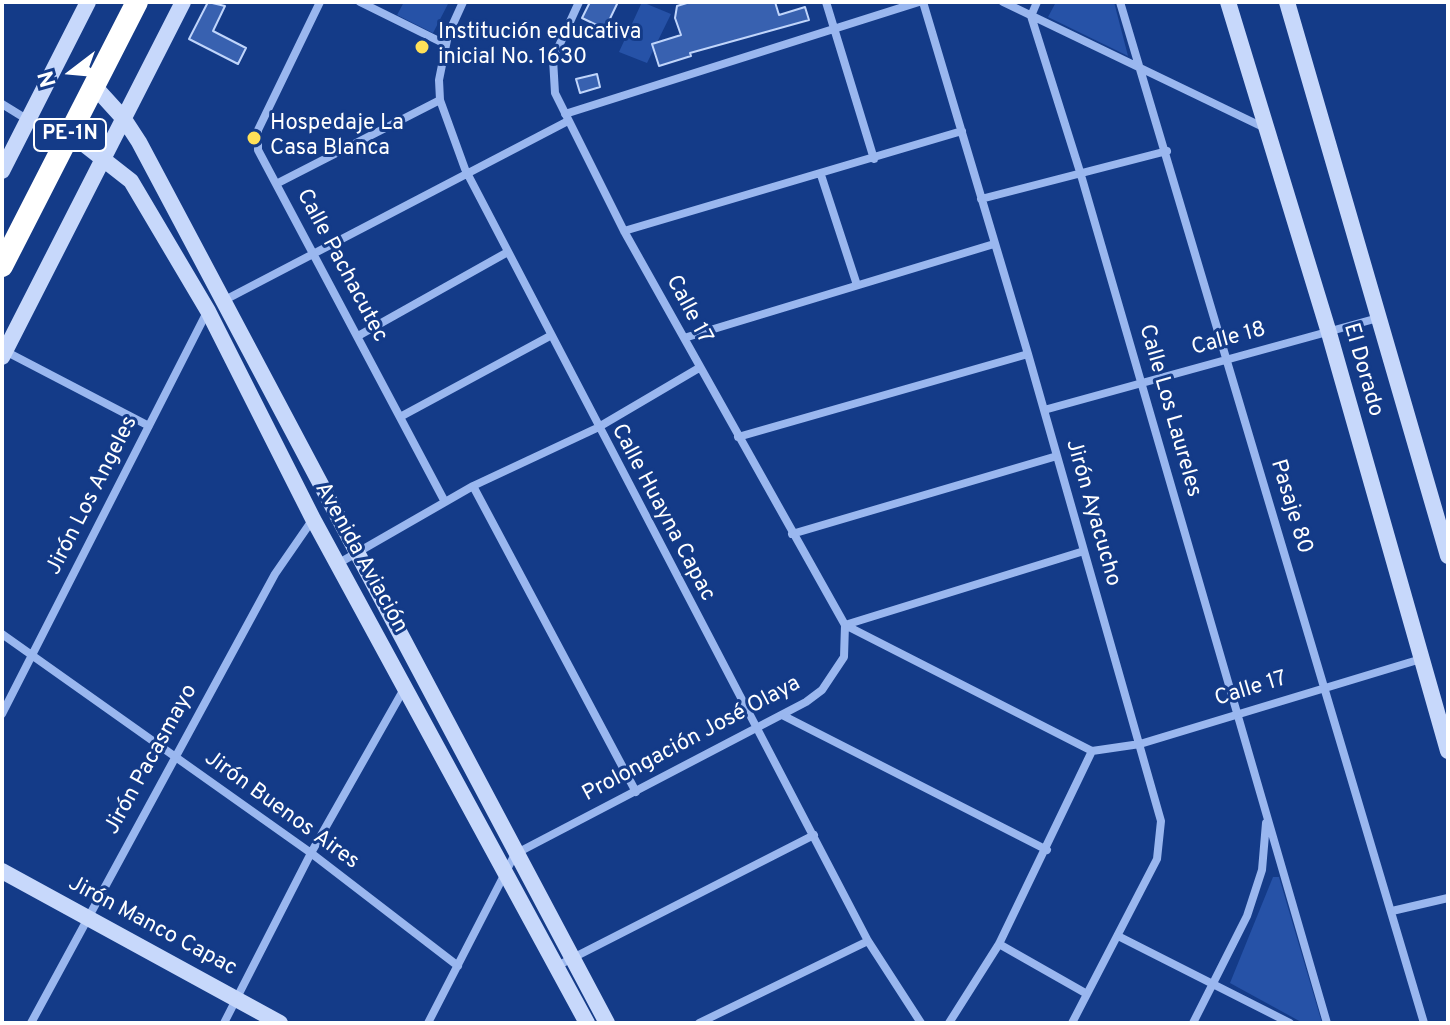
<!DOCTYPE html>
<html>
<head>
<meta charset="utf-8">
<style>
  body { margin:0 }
  #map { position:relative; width:1450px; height:1025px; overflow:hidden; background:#143b88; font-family:Overpass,sans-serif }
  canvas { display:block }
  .frame { position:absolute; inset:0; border:4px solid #fff; pointer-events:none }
  .north { position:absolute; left:32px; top:32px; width:80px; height:80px; -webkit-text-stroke:6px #143b88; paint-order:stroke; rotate:254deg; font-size:22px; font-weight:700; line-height:32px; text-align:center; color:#fff }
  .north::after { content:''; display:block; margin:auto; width:28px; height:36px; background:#fff; clip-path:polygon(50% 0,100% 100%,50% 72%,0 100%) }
</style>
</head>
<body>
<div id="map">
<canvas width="1450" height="1025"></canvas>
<div class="frame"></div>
<div class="north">N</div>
</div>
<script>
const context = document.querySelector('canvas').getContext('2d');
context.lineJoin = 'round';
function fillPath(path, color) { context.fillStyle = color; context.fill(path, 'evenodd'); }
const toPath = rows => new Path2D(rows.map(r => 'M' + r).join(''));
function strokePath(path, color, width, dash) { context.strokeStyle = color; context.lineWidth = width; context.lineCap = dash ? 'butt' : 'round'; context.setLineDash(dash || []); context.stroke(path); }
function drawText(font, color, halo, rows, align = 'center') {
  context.font = font + ' Overpass,sans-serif'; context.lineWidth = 6; context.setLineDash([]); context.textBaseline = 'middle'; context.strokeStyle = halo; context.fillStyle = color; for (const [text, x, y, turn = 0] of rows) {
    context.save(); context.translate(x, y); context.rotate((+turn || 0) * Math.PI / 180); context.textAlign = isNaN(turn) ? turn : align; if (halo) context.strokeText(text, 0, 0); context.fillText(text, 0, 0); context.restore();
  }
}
const green = toPath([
  [404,2,449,2,433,33,397,15],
  [642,2,671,14,647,63,619,52],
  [1056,2,1114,2,1128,56,1048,17],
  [1273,877,1279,877,1322,1023,1303,1023,1230,983]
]);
const building = toPath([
  [208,2,225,6,213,31,246,48,238,64,189,39,208,2],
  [590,2,618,2,605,29,582,18,590,2],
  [690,2,775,2,779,15,805,7,809,20,690,53,691,56,659,66,652,44,681,35,675,18,677,6,690,2],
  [597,74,600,87,580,93,576,79,597,74]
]);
const street = toPath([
  [320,2,258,130,258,150,445,502],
  [360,2,445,44],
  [463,2,448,35,439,80,440,100,465,169,868,941,921,1023],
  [579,2,553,59,555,93,624,231,845,625],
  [826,2,874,159],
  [923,2,1028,354,1161,821,1157,859,1072,1023],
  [1003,2,1265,128],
  [1037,2,1031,16,1081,175,1327,1023],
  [1120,2,1424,1023],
  [2,104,28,120],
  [565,114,919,2],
  [821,175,857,285],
  [276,184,440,100],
  [981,199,1167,151],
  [624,231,962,131],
  [221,302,568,121],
  [358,336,506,253],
  [684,338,994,244],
  [5,351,149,426],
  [1044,410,1378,318],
  [400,417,550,336],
  [738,437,1028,354],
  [473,486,636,792],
  [792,534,1057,456],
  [339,563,473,486,597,428,699,368],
  [845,625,1092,751],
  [845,625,1084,551],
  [2,634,311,853,458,966],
  [2,714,207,312],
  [784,716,1047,850],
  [1092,751,1140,744,1421,659],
  [1392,911,1448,898],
  [1118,936,1290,1023],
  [999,944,1087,994],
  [557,966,814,835],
  [31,1023,275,574,313,519],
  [224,1023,311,853,404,689],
  [428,1023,515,854,806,702,822,690,844,657,845,625],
  [699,1023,868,941],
  [949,1023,999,944,1092,751],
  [1193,1023,1247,916,1262,870,1266,823]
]);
const secondary = toPath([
  [1228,2,1329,333,1448,751],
  [1287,2,1448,556],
  [94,86,124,119,139,142,607,1023],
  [71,134,131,181,208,311,313,519,587,1023],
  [2,171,88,2],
  [2,357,183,2],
  [2,871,280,1023]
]);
const highway = toPath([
  [2,266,137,2]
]);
const markers = [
  [422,47,8,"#ffe058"],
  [254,138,8,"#ffe058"]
];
const shields = [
  [70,135,72]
];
const shieldNames = [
  ["PE-1N",70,135]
];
const poiNames = [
  ["Institución educativa",438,34],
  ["inicial No. 1630",438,59],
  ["Hospedaje La",270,125],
  ["Casa Blanca",270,150]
];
const streetNames = [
  ["Calle Pachacutec",341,266,62],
  ["Calle 17",688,310,62],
  ["Calle 18",1229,340,-15],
  ["El Dorado",1362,370,74],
  ["Calle Los Laureles",1169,411,74],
  ["Jirón Los Angeles",93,496,-63],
  ["Pasaje 80",1290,507,73],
  ["Calle Huayna Capac",662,513,62],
  ["Jirón Ayacucho",1092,513,74],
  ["Avenida Aviación",360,558,61],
  ["Calle 17",1251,690,-17],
  ["Prolongación José Olaya",692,740,-28],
  ["Jirón Pacasmayo",152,760,-61],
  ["Jirón Buenos Aires",281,811,36],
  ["Jirón Manco Capac",152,927,28]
];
fillPath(green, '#2652a7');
fillPath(building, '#3861b0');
strokePath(building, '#c0d5fb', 2);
strokePath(street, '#9ab7ef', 8);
strokePath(secondary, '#c7d8fb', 16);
strokePath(highway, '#fff', 22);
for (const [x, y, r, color] of markers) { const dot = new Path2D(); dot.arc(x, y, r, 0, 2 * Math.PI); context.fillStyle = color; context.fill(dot); strokePath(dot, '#143b88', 3); }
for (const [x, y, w] of shields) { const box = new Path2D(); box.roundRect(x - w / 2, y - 16, w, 32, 6); context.fillStyle = '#143b88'; context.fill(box); strokePath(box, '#fff', 2); }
drawText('bold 20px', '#fff', null, shieldNames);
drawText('22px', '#fff', '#143b88', poiNames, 'left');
drawText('22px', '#fff', '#143b88', streetNames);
</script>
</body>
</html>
